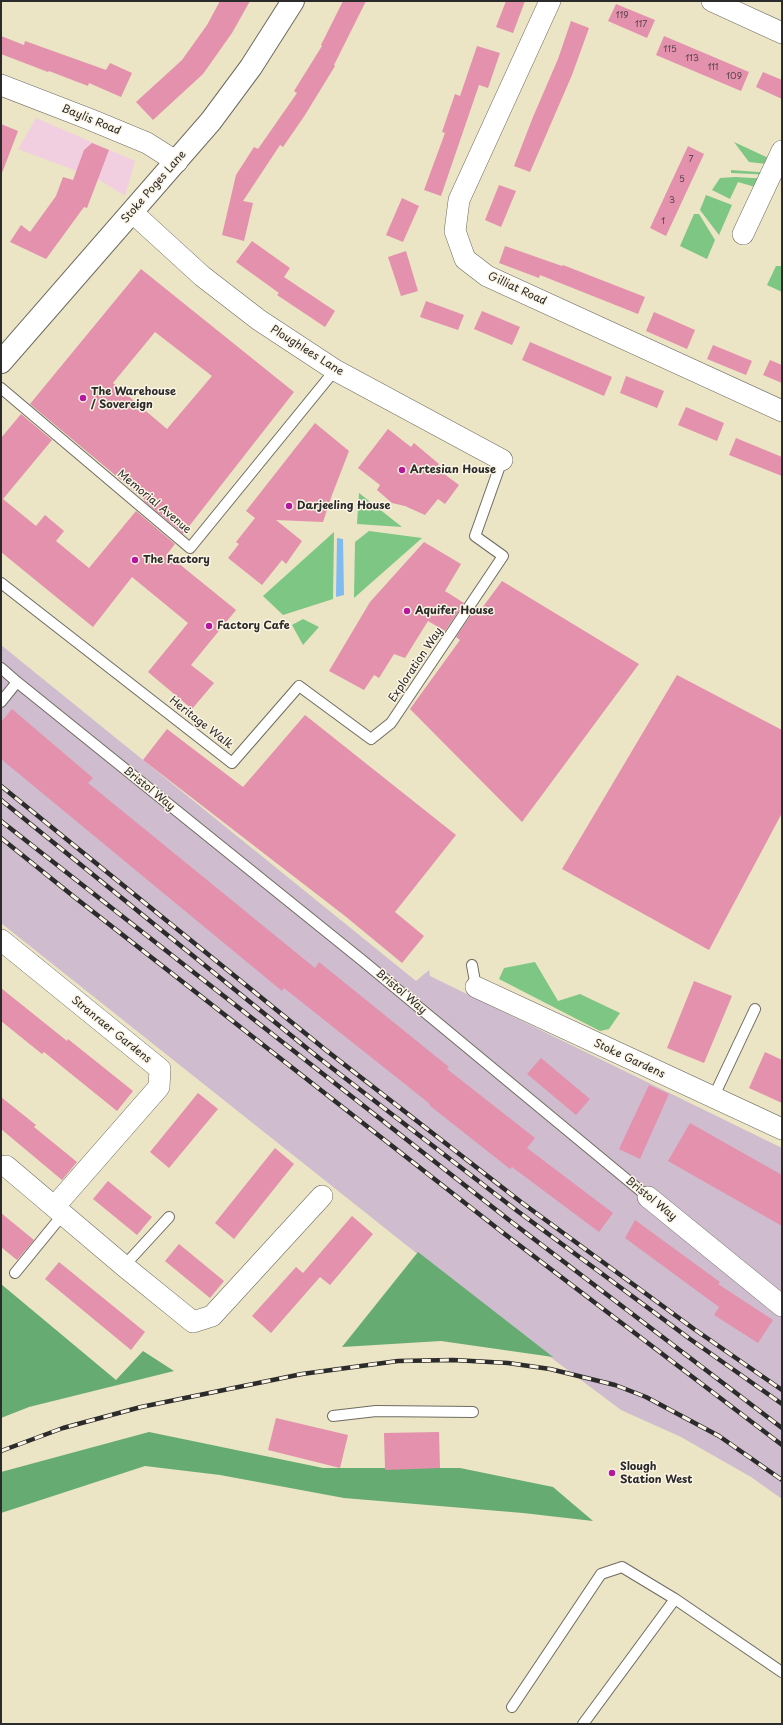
<!DOCTYPE html>
<html>
<head>
<meta charset="utf-8">
<style>
  body { margin:0 }
  #map { position:relative; width:783px; height:1725px; overflow:hidden; background:#ebe4c5; font-family:"Playpen Sans",sans-serif }
  canvas { display:block }
  .frame { position:absolute; inset:0; border:2px solid #2b2b2b; pointer-events:none }
</style>
</head>
<body>
<div id="map">
<canvas width="783" height="1725"></canvas>
<div class="frame"></div>
</div>
<script>
const context = document.querySelector('canvas').getContext('2d');
context.lineJoin = 'round';
function fillPath(path, color) { context.fillStyle = color; context.fill(path, 'evenodd'); }
const toPath = rows => new Path2D(rows.map(r => 'M' + r).join(''));
function strokePath(path, color, width, dash) { context.strokeStyle = color; context.lineWidth = width; context.lineCap = dash ? 'butt' : 'round'; context.setLineDash(dash || []); context.stroke(path); }
function drawText(font, color, halo, rows, align = 'center') {
  context.font = font + ' "Playpen Sans",sans-serif'; context.lineWidth = 3; context.setLineDash([]); context.textBaseline = 'middle'; context.strokeStyle = halo; context.fillStyle = color; for (const [text, x, y, turn = 0] of rows) {
    context.save(); context.translate(x, y); context.rotate((+turn || 0) * Math.PI / 180); context.textAlign = isNaN(turn) ? turn : align; if (halo) context.strokeText(text, 0, 0); context.fillText(text, 0, 0); context.restore();
  }
}
const built = toPath([
  [36,118,135,161,125,196,98,179,18,149]
]);
const industrial = toPath([
  [1,645,416,981,429,970,430,976,782,1148,782,1499,751,1477,681,1437,621,1410,493,1314,1,923]
]);
const green = toPath([
  [734,142,777,162,775,165,749,162],
  [731,170,772,173,772,175,731,173],
  [735,177,771,179,762,189,738,182,730,199,712,190,720,178],
  [706,195,732,205,719,235,700,210],
  [694,214,699,214,715,240,707,259,680,246],
  [776,266,782,266,782,292,767,285],
  [359,493,402,527,357,524],
  [369,531,422,538,354,598,355,542],
  [334,532,333,599,283,615,263,596],
  [303,619,319,627,303,645,292,625],
  [535,962,558,1001,580,994,620,1013,609,1029,600,1031,499,979,504,968]
]);
const forest = toPath([
  [418,1252,553,1357,441,1341,342,1347],
  [1,1284,116,1380,143,1351,174,1371,29,1407,1,1418],
  [149,1432,323,1468,460,1468,553,1487,593,1521,523,1513,344,1498,220,1475,145,1466,1,1513,1,1472]
]);
const water = toPath([
  [337,538,343,539,344,595,336,597]
]);
const building = toPath([
  [220,1,250,1,232,33,203,74,153,120,136,102,182,60,207,25],
  [343,1,366,1,334,65,335,66,305,115,283,147,280,145,243,201,253,203,244,241,222,235,236,175,254,147,258,149,297,93,294,91,322,46,321,45],
  [506,1,525,1,513,33,496,27],
  [616,4,655,20,647,38,608,21],
  [571,21,589,28,572,75,530,172,514,166,533,117,558,59],
  [1,36,24,45,25,41,106,70,110,63,132,73,121,97,89,83,88,86,49,71,48,72,1,54],
  [664,36,749,72,741,91,656,55],
  [477,46,500,53,488,88,479,85,441,196,424,190,445,133,442,132,455,94,460,96],
  [763,72,782,80,782,99,756,87],
  [1,124,18,131,2,173,1,172],
  [92,143,109,150,87,208,84,207,46,259,10,242,21,225,30,232,56,196,63,177,73,180,84,150],
  [688,146,704,154,666,236,650,228],
  [499,185,516,191,501,227,485,220],
  [402,198,419,206,403,242,386,235],
  [252,241,290,268,284,277,335,311,325,327,277,295,279,293,236,262],
  [505,246,562,266,563,265,645,297,638,314,540,275,539,278,499,263],
  [406,251,418,291,401,296,388,257],
  [141,269,294,392,183,534,144,501,145,500,30,404],
  [155,332,212,376,167,429,113,383],
  [426,301,464,315,458,330,420,317],
  [482,311,520,327,512,345,474,329],
  [654,312,695,330,687,349,646,331],
  [530,342,612,377,604,396,522,360],
  [713,345,752,361,746,375,707,359],
  [770,360,782,365,782,383,763,375],
  [626,376,664,391,657,408,620,393],
  [686,407,724,423,717,441,678,425],
  [21,414,52,440,3,499,36,526,45,515,64,531,56,541,89,568,136,511,175,544,167,554,236,610,191,665,214,683,192,709,148,672,188,623,132,577,93,627,1,552,1,438],
  [315,423,349,451,332,495,323,522,276,520,302,541,286,564,282,560,262,585,228,558,239,544,236,542,255,518,246,511],
  [388,429,411,447,414,443,439,464,436,468,459,485,445,504,438,499,425,515,405,506,392,503,377,490,380,485,358,468],
  [736,438,782,457,782,476,729,455],
  [424,542,461,564,445,591,464,603,445,631,428,621,405,658,394,654,379,678,374,675,364,690,329,671,370,602],
  [502,581,639,664,522,822,410,709,460,640,456,637,475,609,479,612],
  [677,675,782,730,782,813,709,950,562,869],
  [12,709,93,778,88,783,315,968,319,962,449,1067,447,1069,535,1138,527,1148,613,1213,599,1232,512,1167,510,1169,429,1105,430,1104,284,988,282,991,1,759,1,722],
  [305,715,456,835,395,912,424,936,402,963,345,916,143,760,167,729,243,787],
  [694,981,732,996,704,1063,667,1048],
  [1,988,67,1041,68,1039,133,1091,117,1111,44,1052,42,1054,1,1021],
  [765,1052,782,1060,782,1103,749,1088],
  [541,1058,590,1099,576,1115,527,1074],
  [649,1085,669,1094,640,1159,619,1149],
  [198,1093,218,1109,169,1168,150,1152],
  [1,1097,36,1125,34,1127,77,1162,62,1180,1,1129],
  [690,1123,782,1175,782,1226,668,1161],
  [275,1148,294,1164,234,1239,215,1223],
  [108,1181,152,1217,137,1235,93,1199],
  [1,1213,34,1240,17,1260,1,1247],
  [352,1216,373,1234,330,1285,320,1277,271,1333,252,1316,296,1267,303,1273],
  [635,1220,720,1282,718,1284,773,1320,758,1343,714,1315,719,1307,625,1238],
  [179,1244,224,1281,210,1298,165,1261],
  [59,1262,145,1332,131,1350,45,1279],
  [276,1418,348,1435,340,1468,268,1450],
  [439,1432,440,1468,385,1470,384,1433]
]);
const service = toPath([
  [1,388,190,548,335,370],
  [1,583,232,763,299,686,371,739,391,723,503,556,475,536,502,460],
  [1,668,17,682,363,961,648,1197],
  [1,702,17,682],
  [472,965,476,987],
  [713,1098,755,1009],
  [124,1266,169,1217],
  [15,1273,64,1213],
  [333,1416,376,1411,473,1412],
  [512,1707,601,1574,622,1567,675,1599,782,1672],
  [583,1724,675,1599]
]);
const minor = toPath([
  [550,1,459,200,455,231,465,259,487,276,782,411],
  [712,1,782,33],
  [1,85,89,119,147,143,177,162],
  [132,212,202,276,259,320,335,370,502,460],
  [743,234,782,151],
  [1,940,160,1069,159,1087,55,1206],
  [476,987,782,1129],
  [6,1166,124,1266,193,1322,212,1316,322,1196],
  [648,1197,782,1306]
]);
const tertiary = toPath([
  [1,362,211,121,251,67,293,1]
]);
const rail = toPath([
  [1,786,327,1051,521,1202,694,1329,782,1390],
  [1,800,319,1058,516,1210,690,1339,782,1404],
  [1,821,509,1220,782,1428],
  [1,838,73,896,502,1232,782,1445],
  [1,1451,63,1428,141,1407,302,1374,398,1361,453,1360,508,1363,550,1369,615,1385,646,1397,719,1436,782,1480]
]);
const markers = [
  [83,398,4,"#b5179e"],
  [402,470,4,"#b5179e"],
  [289,506,4,"#b5179e"],
  [135,560,4,"#b5179e"],
  [407,611,4,"#b5179e"],
  [209,626,4,"#b5179e"],
  [612,1473,4,"#b5179e"]
];
const numberNames = [
  ["119",622,16],
  ["117",641,25],
  ["115",670,50],
  ["113",692,59],
  ["111",713,68],
  ["109",734,77],
  ["7",691,160],
  ["5",682,180],
  ["3",672,201],
  ["1",663,222]
];
const streetNames = [
  ["Baylis Road",91,120,22],
  ["Stoke Poges Lane",154,187,-49],
  ["Gilliat Road",517,289,25],
  ["Ploughlees Lane",307,351,32],
  ["Memorial Avenue",154,502,40],
  ["Exploration Way",416,665,-56],
  ["Heritage Walk",201,723,38],
  ["Bristol Way",149,789,39],
  ["Bristol Way",401,992,40],
  ["Stranraer Gardens",111,1030,39],
  ["Stoke Gardens",629,1059,25],
  ["Bristol Way",651,1199,39]
];
const poiNames = [
  ["The Warehouse",91,392],
  ["/ Sovereign",91,405],
  ["Artesian House",410,470],
  ["Darjeeling House",297,506],
  ["The Factory",143,560],
  ["Aquifer House",415,611],
  ["Factory Cafe",217,626],
  ["Slough",620,1467],
  ["Station West",620,1480]
];
fillPath(built, '#f2cfe0');
fillPath(industrial, '#cfbdcf');
fillPath(green, '#7dc683');
fillPath(forest, '#66ab71');
fillPath(water, '#7fbaf1');
fillPath(building, '#e391ac');
strokePath(service, '#6e6c61', 12);
strokePath(minor, '#6e6c61', 22);
strokePath(tertiary, '#6e6c61', 24);
strokePath(service, '#fff', 10);
strokePath(minor, '#fff', 21);
strokePath(tertiary, '#fff', 22);
strokePath(rail, '#2b2b2b', 4.5);
strokePath(rail, '#fcf5e5', 3, [9]);
for (const [x, y, r, color] of markers) { const dot = new Path2D(); dot.arc(x, y, r, 0, 2 * Math.PI); context.fillStyle = color; context.fill(dot); strokePath(dot, '#fcf5e5', 1.5); }
drawText('9px', '#59444b', null, numberNames);
drawText('11px', '#2b2b2b', '#fcf5e5', streetNames);
drawText('bold 11px', '#2b2b2b', '#fcf5e5', poiNames, 'left');
</script>
</body>
</html>
